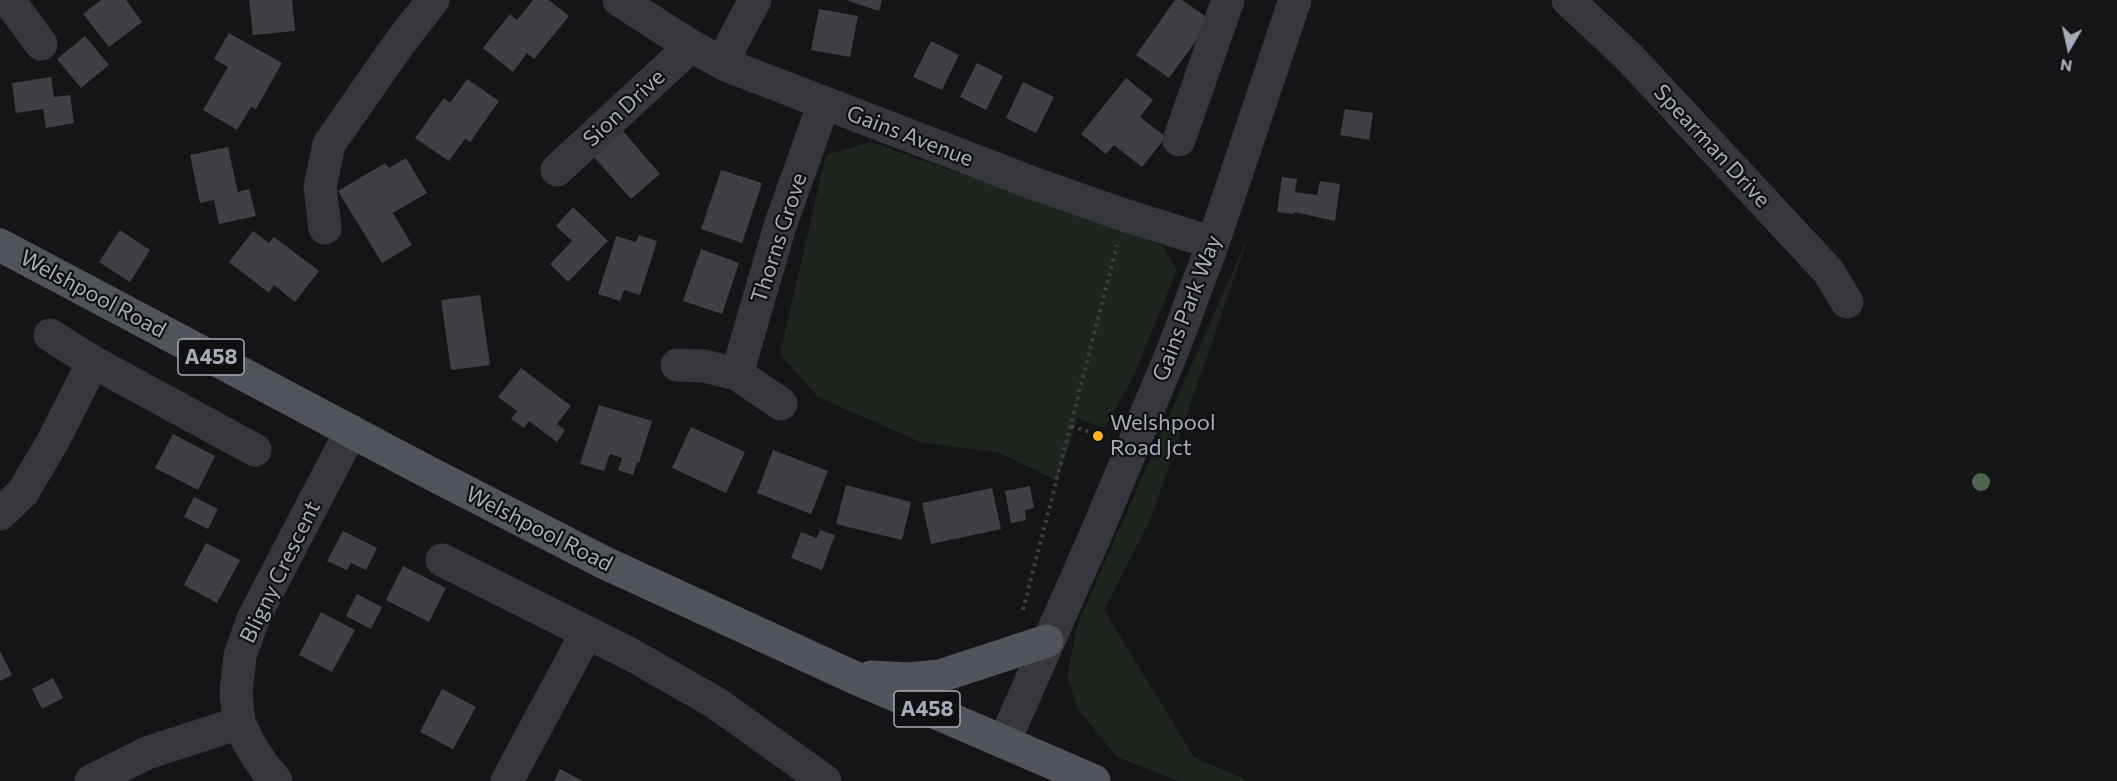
<!DOCTYPE html>
<html>
<head>
<meta charset="utf-8">
<style>
  body { margin:0 }
  #map { position:relative; width:2117px; height:781px; overflow:hidden; background:#151517; font-family:Commissioner,sans-serif }
  canvas { display:block }
  .north { position:absolute; left:2039px; top:18px; width:60px; height:60px; -webkit-text-stroke:4px #101012; paint-order:stroke; rotate:189deg; font-size:16px; font-weight:700; line-height:24px; text-align:center; color:#a6acb8 }
  .north::after { content:''; display:block; margin:auto; width:21px; height:27px; background:#a6acb8; clip-path:polygon(50% 0,100% 100%,50% 72%,0 100%) }
</style>
</head>
<body>
<div id="map">
<canvas width="2117" height="781"></canvas>
<div class="north">N</div>
</div>
<script>
const context = document.querySelector('canvas').getContext('2d');
context.lineJoin = 'round';
function fillPath(path, color) { context.fillStyle = color; context.fill(path, 'evenodd'); }
const toPath = rows => new Path2D(rows.map(r => 'M' + r).join(''));
function strokePath(path, color, width, dash) { context.strokeStyle = color; context.lineWidth = width; context.lineCap = dash ? 'butt' : 'round'; context.setLineDash(dash || []); context.stroke(path); }
function drawText(font, color, halo, rows, align = 'center') {
  context.font = font + ' Commissioner,sans-serif'; context.lineWidth = 4.5; context.setLineDash([]); context.textBaseline = 'middle'; context.strokeStyle = halo; context.fillStyle = color; for (const [text, x, y, turn = 0] of rows) {
    context.save(); context.translate(x, y); context.rotate((+turn || 0) * Math.PI / 180); context.textAlign = isNaN(turn) ? turn : align; if (halo) context.strokeText(text, 0, 0); context.fillText(text, 0, 0); context.restore();
  }
}
const green = toPath([
  [871,142,1162,245,1177,270,1134,375,1105,428,1078,419,1057,481,1000,453,920,442,818,397,780,354,826,155],
  [1250,232,1151,518,1104,610,1194,757,1248,781,1178,781,1117,757,1077,708,1067,675,1078,623]
]);
const building = toPath([
  [101,0,126,0,142,22,109,47,83,14],
  [249,0,292,0,295,31,253,35],
  [533,0,549,0,569,16,534,59,527,53,513,72,483,48,510,14,517,20],
  [846,0,882,0,879,11],
  [1175,0,1182,0,1211,20,1169,78,1136,55],
  [819,9,858,16,850,57,811,50],
  [229,33,282,63,256,109,251,107,237,130,203,110,228,67,214,59],
  [85,36,109,65,81,88,57,59],
  [931,41,959,55,942,90,913,77],
  [977,63,1003,76,986,110,960,97],
  [51,77,54,97,70,95,74,123,46,128,43,109,16,113,12,83],
  [1126,78,1153,100,1140,117,1166,137,1142,167,1114,145,1106,154,1081,134],
  [467,79,499,101,470,142,465,139,449,161,415,138,444,98,450,103],
  [1023,82,1054,97,1036,133,1006,118],
  [1345,109,1373,113,1369,140,1340,135],
  [623,131,660,174,631,199,594,157],
  [228,147,238,192,249,189,256,216,219,224,214,200,200,203,190,155],
  [406,158,427,193,393,213,412,245,382,263,338,191,385,163,389,168],
  [721,170,762,183,742,243,701,229],
  [1282,177,1297,179,1295,192,1317,195,1320,181,1340,184,1335,221,1294,212,1294,214,1277,212],
  [573,207,608,241,568,282,550,264,572,241,556,226],
  [120,230,150,250,130,282,99,262],
  [253,231,269,243,274,237,319,271,295,302,274,285,269,293,229,262],
  [639,235,657,241,640,295,624,290,620,301,598,294,616,236,636,242],
  [701,249,739,263,722,314,683,301],
  [480,295,490,365,451,370,441,300],
  [521,368,571,406,557,424,565,430,557,442,529,421,524,428,511,419,517,411,498,397],
  [599,405,652,421,639,463,637,462,633,475,618,470,622,458,610,454,604,471,580,464],
  [691,427,745,452,726,493,672,468],
  [173,434,215,456,198,490,155,468],
  [773,450,828,471,811,514,757,493],
  [846,485,911,502,902,540,836,524],
  [1030,486,1034,508,1025,510,1026,520,1011,523,1005,491],
  [992,488,1001,529,931,544,922,503],
  [194,497,218,509,208,529,184,517],
  [820,530,835,535,822,570,791,558,801,532,817,538],
  [343,531,377,548,366,570,351,563,347,570,327,561],
  [206,543,240,560,217,603,184,585],
  [403,566,446,588,429,622,386,600],
  [357,594,382,607,371,629,346,616],
  [321,612,355,630,332,672,299,655],
  [0,651,12,675,0,681],
  [53,678,63,698,42,709,32,689],
  [442,689,476,707,453,749,420,732],
  [560,769,583,781,554,781]
]);
const path = toPath([
  [1071,426,1102,436],
  [1023,610,1117,245]
]);
const minor = toPath([
  [619,0,691,46,726,65,1030,182,1124,215,1213,243],
  [1568,0,1629,57,1828,271,1847,302],
  [13,6,41,44],
  [726,65,731,45,755,0],
  [1179,140,1228,0],
  [557,170,691,46],
  [325,228,320,187,329,144,401,41,433,0],
  [50,335,93,362,255,450],
  [677,365,704,366,737,374],
  [781,404,737,374,780,226,824,103],
  [0,514,23,492,53,441,93,362],
  [442,560,632,655,716,703,825,781],
  [1004,742,1096,534,1173,350,1213,243,1295,0],
  [91,781,147,753,239,723],
  [276,781,265,768,250,745,239,723,236,693,240,656,253,619,351,431],
  [507,781,587,632]
]);
const major = toPath([
  [0,245,422,469,605,563,851,676,1094,781],
  [871,677,908,679,940,676,1047,641]
]);
const trees = [
  [1981,482]
];
const markers = [
  [1098,436,6,"#fcb129"]
];
const shields = [
  [211,357,66],
  [927,709,66]
];
const shieldNames = [
  ["A458",211,357],
  ["A458",927,709]
];
const streetNames = [
  ["Sion Drive",624,108,-43],
  ["Gains Avenue",910,136,21],
  ["Spearman Drive",1712,146,47],
  ["Thorns Grove",779,238,-72],
  ["Welshpool Road",93,294,28],
  ["Gains Park Way",1187,308,-69],
  ["Welshpool Road",539,529,27],
  ["Bligny Crescent",280,572,-64]
];
const poiNames = [
  ["Welshpool",1110,423],
  ["Road Jct",1110,448]
];
fillPath(green, '#1d251e');
fillPath(building, '#3f4044');
strokePath(path, '#3c3e43', 4, [3, 4.5]);
strokePath(minor, '#36373c', 33);
strokePath(major, '#52545c', 33);
context.fillStyle = '#4e6450';
for (const [x, y] of trees) { context.beginPath(); context.arc(x, y, 9, 0, 2 * Math.PI); context.fill(); }
for (const [x, y, r, color] of markers) { const dot = new Path2D(); dot.arc(x, y, r, 0, 2 * Math.PI); context.fillStyle = color; context.fill(dot); strokePath(dot, '#101012', 2); }
for (const [x, y, w] of shields) { const box = new Path2D(); box.roundRect(x - w / 2, y - 18, w, 36, 4.5); context.fillStyle = '#101012'; context.fill(box); strokePath(box, '#a6acb8', 1.5); }
drawText('bold 21px', '#a6acb8', null, shieldNames);
drawText('22px', '#a6acb8', '#101012', streetNames);
drawText('22px', '#a6acb8', '#101012', poiNames, 'left');
</script>
</body>
</html>
